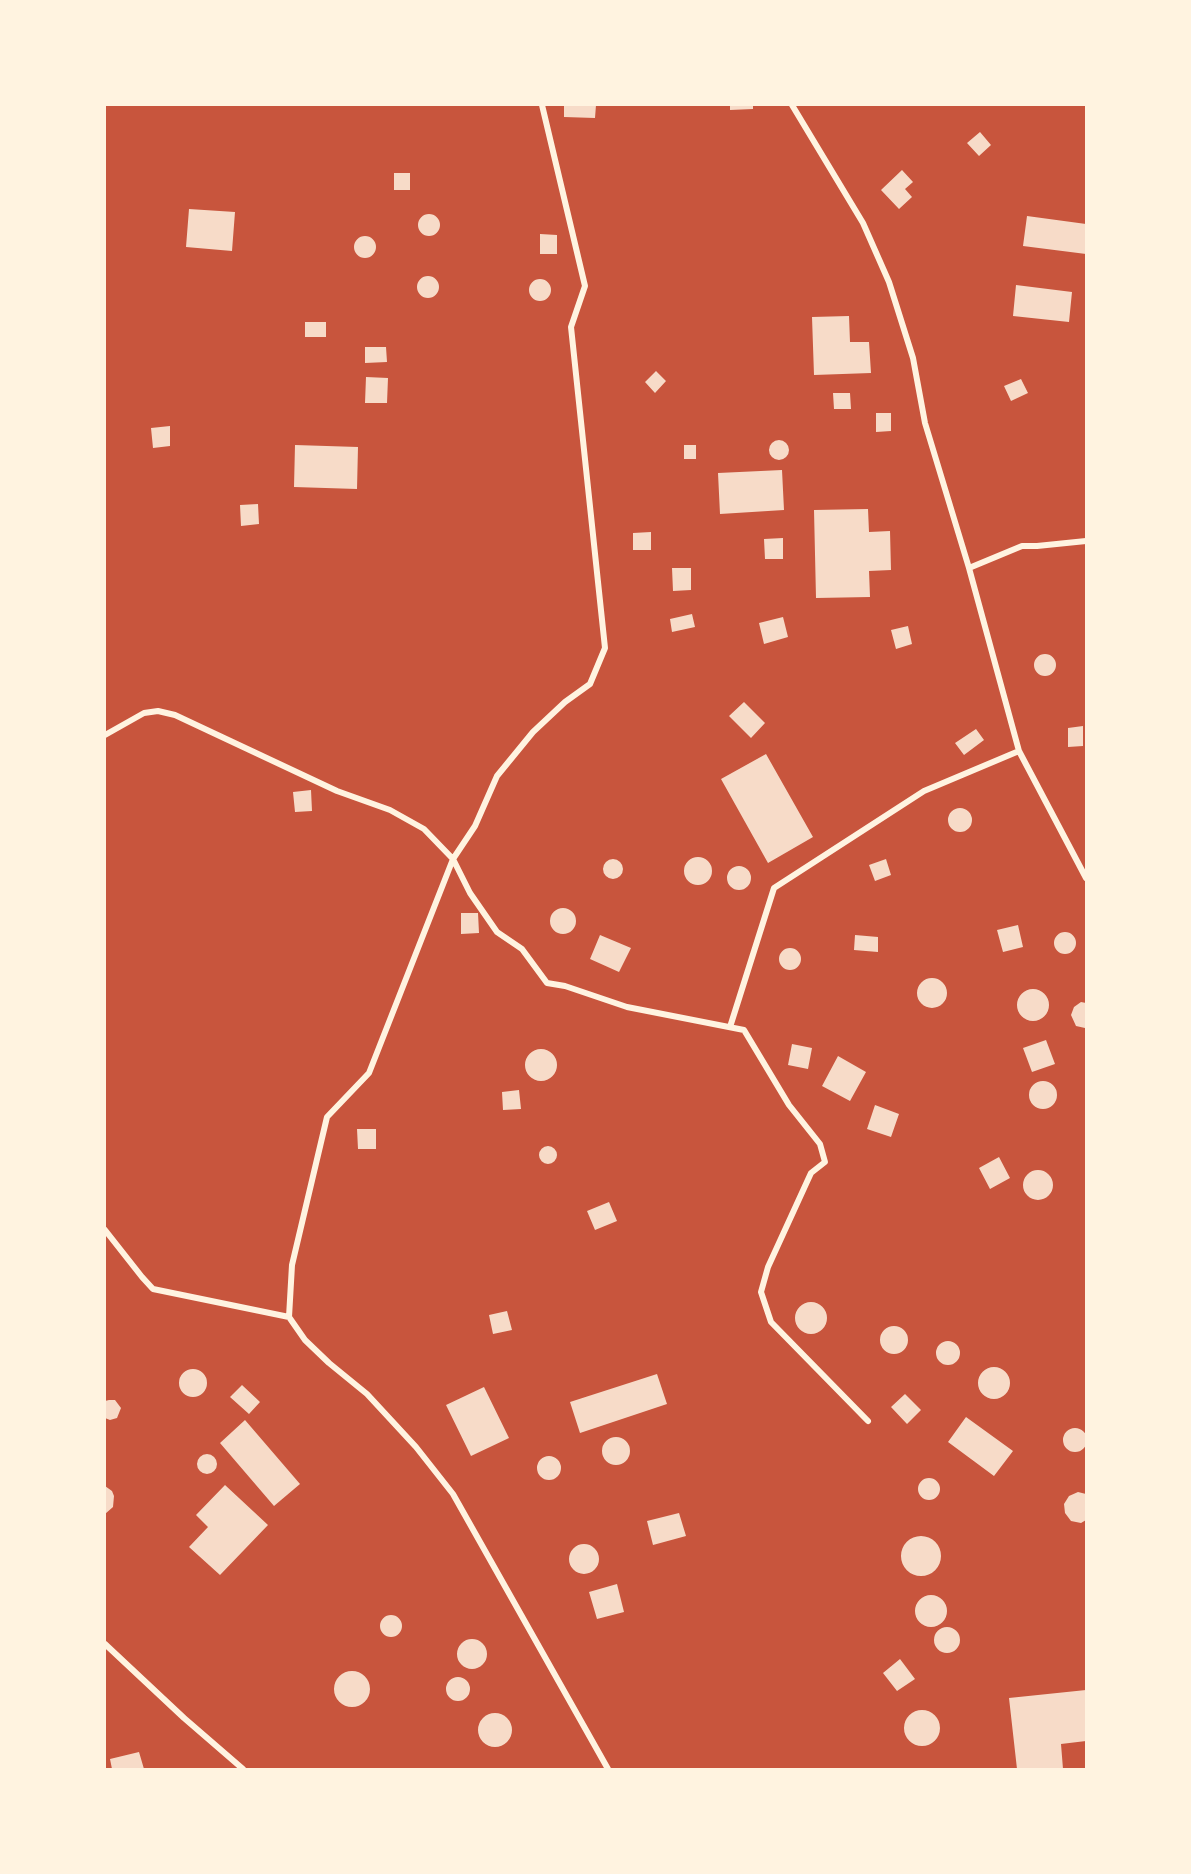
<!DOCTYPE html>
<html>
<head>
<meta charset="utf-8">
<style>
  body { margin:0 }
  #map { position:relative; width:1191px; height:1874px; overflow:hidden; background:#c8553d; font-family:Spectral,serif }
  canvas { display:block }
  .frame { position:absolute; inset:0; border:106px solid #fff3e0; pointer-events:none }
</style>
</head>
<body>
<div id="map">
<canvas width="1191" height="1874"></canvas>
<div class="frame"></div>
</div>
<script>
const context = document.querySelector('canvas').getContext('2d');
context.lineJoin = 'round';
function fillPath(path, color) { context.fillStyle = color; context.fill(path, 'evenodd'); }
const toPath = rows => new Path2D(rows.map(r => 'M' + r).join(''));
function strokePath(path, color, width, dash) { context.strokeStyle = color; context.lineWidth = width; context.lineCap = dash ? 'butt' : 'round'; context.setLineDash(dash || []); context.stroke(path); }
const building = toPath([
  [564,105,596,105,595,118,564,117],
  [730,105,753,105,753,109,730,110],
  [980,132,991,145,979,156,967,143],
  [902,170,913,182,905,189,912,197,899,209,881,190],
  [394,173,410,173,410,190,394,190],
  [189,209,235,212,232,251,186,247],
  '418 225a11 11 0 1 1 22 0a11 11 0 1 1-22 0Z',
  [1027,216,1086,224,1086,254,1023,246],
  [540,234,557,235,557,254,540,254],
  '354 247a11 11 0 1 1 22 0a11 11 0 1 1-22 0Z',
  '417 287a11 11 0 1 1 22 0a11 11 0 1 1-22 0Z',
  '529 290a11 11 0 1 1 22 0a11 11 0 1 1-22 0Z',
  [1016,285,1072,292,1069,322,1013,316],
  [849,316,850,342,869,342,871,373,814,375,812,317],
  [305,322,326,322,326,337,305,337],
  [365,347,386,347,387,362,365,363],
  [656,371,666,381,655,393,645,382],
  [366,377,388,378,387,403,365,403],
  [1021,379,1028,393,1011,401,1004,386],
  [833,393,850,393,851,409,834,409],
  [876,413,891,413,891,431,876,432],
  [170,426,170,446,153,448,151,428],
  '769 450a10 10 0 1 1 20 0a10 10 0 1 1-20 0Z',
  [295,445,358,447,357,489,294,487],
  [684,445,696,445,696,459,684,459],
  [782,470,784,510,720,514,718,473],
  [258,504,259,524,241,526,240,505],
  [868,509,869,532,890,531,891,570,869,571,870,597,816,598,814,510],
  [651,532,651,550,633,550,633,533],
  [783,538,783,559,765,559,764,539],
  [672,568,691,568,691,590,673,591],
  [692,614,695,627,672,632,670,619],
  [783,617,788,637,764,644,759,623],
  [908,626,912,644,896,649,891,630],
  '1034 665a11 11 0 1 1 22 0a11 11 0 1 1-22 0Z',
  [744,702,765,723,751,738,729,716],
  [1083,726,1083,746,1068,747,1068,728],
  [976,729,984,740,964,755,955,743],
  [766,754,813,837,768,863,721,779],
  [311,790,312,811,295,812,293,792],
  '948 820a12 12 0 1 1 24 0a12 12 0 1 1-24 0Z',
  '684 871a14 14 0 1 1 28 0a14 14 0 1 1-28 0Z',
  [886,859,891,875,875,881,869,865],
  '603 869a10 10 0 1 1 20 0a10 10 0 1 1-20 0Z',
  '727 878a12 12 0 1 1 24 0a12 12 0 1 1-24 0Z',
  '550 921a13 13 0 1 1 26 0a13 13 0 1 1-26 0Z',
  [461,913,478,913,479,933,461,934],
  [1018,925,1023,947,1003,952,997,930],
  '1054 943a11 11 0 1 1 22 0a11 11 0 1 1-22 0Z',
  [600,935,631,948,619,972,590,959],
  [855,935,878,937,878,952,854,950],
  '779 959a11 11 0 1 1 22 0a11 11 0 1 1-22 0Z',
  '917 993a15 15 0 1 1 30 0a15 15 0 1 1-30 0Z',
  '1017 1005a16 16 0 1 1 32 0a16 16 0 1 1-32 0Z',
  [1081,1002,1086,1003,1085,1028,1076,1026,1071,1015,1074,1007],
  [1046,1040,1055,1064,1032,1072,1023,1048],
  [792,1044,812,1048,808,1069,788,1065],
  '525 1065a16 16 0 1 1 32 0a16 16 0 1 1-32 0Z',
  [838,1056,866,1072,850,1101,822,1086],
  '1029 1095a14 14 0 1 1 28 0a14 14 0 1 1-28 0Z',
  [519,1090,521,1109,503,1110,502,1092],
  [875,1105,899,1114,891,1137,867,1129],
  [357,1129,376,1129,376,1149,358,1149],
  '539 1155a9 9 0 1 1 18 0a9 9 0 1 1-18 0Z',
  [999,1157,1010,1178,990,1189,979,1168],
  '1023 1185a15 15 0 1 1 30 0a15 15 0 1 1-30 0Z',
  [609,1202,617,1221,595,1230,587,1211],
  '795 1318a16 16 0 1 1 32 0a16 16 0 1 1-32 0Z',
  [507,1311,512,1330,493,1334,489,1315],
  '880 1340a14 14 0 1 1 28 0a14 14 0 1 1-28 0Z',
  '936 1353a12 12 0 1 1 24 0a12 12 0 1 1-24 0Z',
  '978 1383a16 16 0 1 1 32 0a16 16 0 1 1-32 0Z',
  '179 1383a14 14 0 1 1 28 0a14 14 0 1 1-28 0Z',
  [657,1374,667,1404,580,1433,570,1402],
  [242,1385,260,1402,249,1414,230,1397],
  [484,1387,509,1438,471,1456,446,1405],
  [905,1394,921,1410,907,1424,891,1407],
  [109,1400,115,1400,121,1408,117,1418,110,1420,105,1418,105,1401],
  [966,1417,1013,1451,994,1476,948,1442],
  [245,1420,300,1484,274,1506,220,1443],
  '1063 1440a12 12 0 1 1 24 0a12 12 0 1 1-24 0Z',
  '602 1451a14 14 0 1 1 28 0a14 14 0 1 1-28 0Z',
  '197 1464a10 10 0 1 1 20 0a10 10 0 1 1-20 0Z',
  '537 1468a12 12 0 1 1 24 0a12 12 0 1 1-24 0Z',
  '918 1489a11 11 0 1 1 22 0a11 11 0 1 1-22 0Z',
  [225,1485,268,1525,220,1575,189,1547,208,1527,196,1515],
  [105,1486,112,1491,114,1496,113,1507,105,1514],
  [1078,1492,1086,1494,1086,1520,1081,1523,1071,1521,1065,1513,1064,1504,1069,1496],
  [679,1513,686,1536,653,1545,647,1521],
  '901 1556a20 20 0 1 1 40 0a20 20 0 1 1-40 0Z',
  '569 1559a15 15 0 1 1 30 0a15 15 0 1 1-30 0Z',
  [617,1584,624,1612,597,1619,589,1592],
  '915 1611a16 16 0 1 1 32 0a16 16 0 1 1-32 0Z',
  '380 1626a11 11 0 1 1 22 0a11 11 0 1 1-22 0Z',
  '934 1640a13 13 0 1 1 26 0a13 13 0 1 1-26 0Z',
  '457 1654a15 15 0 1 1 30 0a15 15 0 1 1-30 0Z',
  [900,1659,915,1679,897,1691,883,1673],
  '334 1689a18 18 0 1 1 36 0a18 18 0 1 1-36 0Z',
  '446 1689a12 12 0 1 1 24 0a12 12 0 1 1-24 0Z',
  [1086,1690,1086,1741,1061,1744,1063,1769,1017,1769,1009,1698],
  '904 1728a18 18 0 1 1 36 0a18 18 0 1 1-36 0Z',
  '478 1730a17 17 0 1 1 34 0a17 17 0 1 1-34 0Z',
  [139,1752,144,1769,112,1769,110,1759]
]);
const minor = toPath([
  [542,105,585,286,571,327,605,648,590,684,565,702,533,732,497,776,475,826,453,859,369,1073,327,1117,292,1265,289,1317,305,1340,329,1363,367,1394,416,1447,453,1494,608,1769],
  [792,105,863,223,889,282,913,358,925,423,969,568,1019,751,1086,878],
  [969,568,1022,546,1037,546,1086,541],
  [105,735,144,713,158,711,175,715,337,791,390,810,424,829,453,859,470,893,497,932,522,949,547,983,565,986,627,1007,744,1030,789,1105,820,1144,825,1162,811,1173,768,1267,761,1292,771,1322,868,1421],
  [730,1027,774,888,924,791,1019,751],
  [105,1230,142,1277,153,1289,289,1317],
  [105,1644,184,1718,243,1769]
]);
fillPath(building, '#f7dbc8');
strokePath(minor, '#fff3e0', 6);
</script>
</body>
</html>
